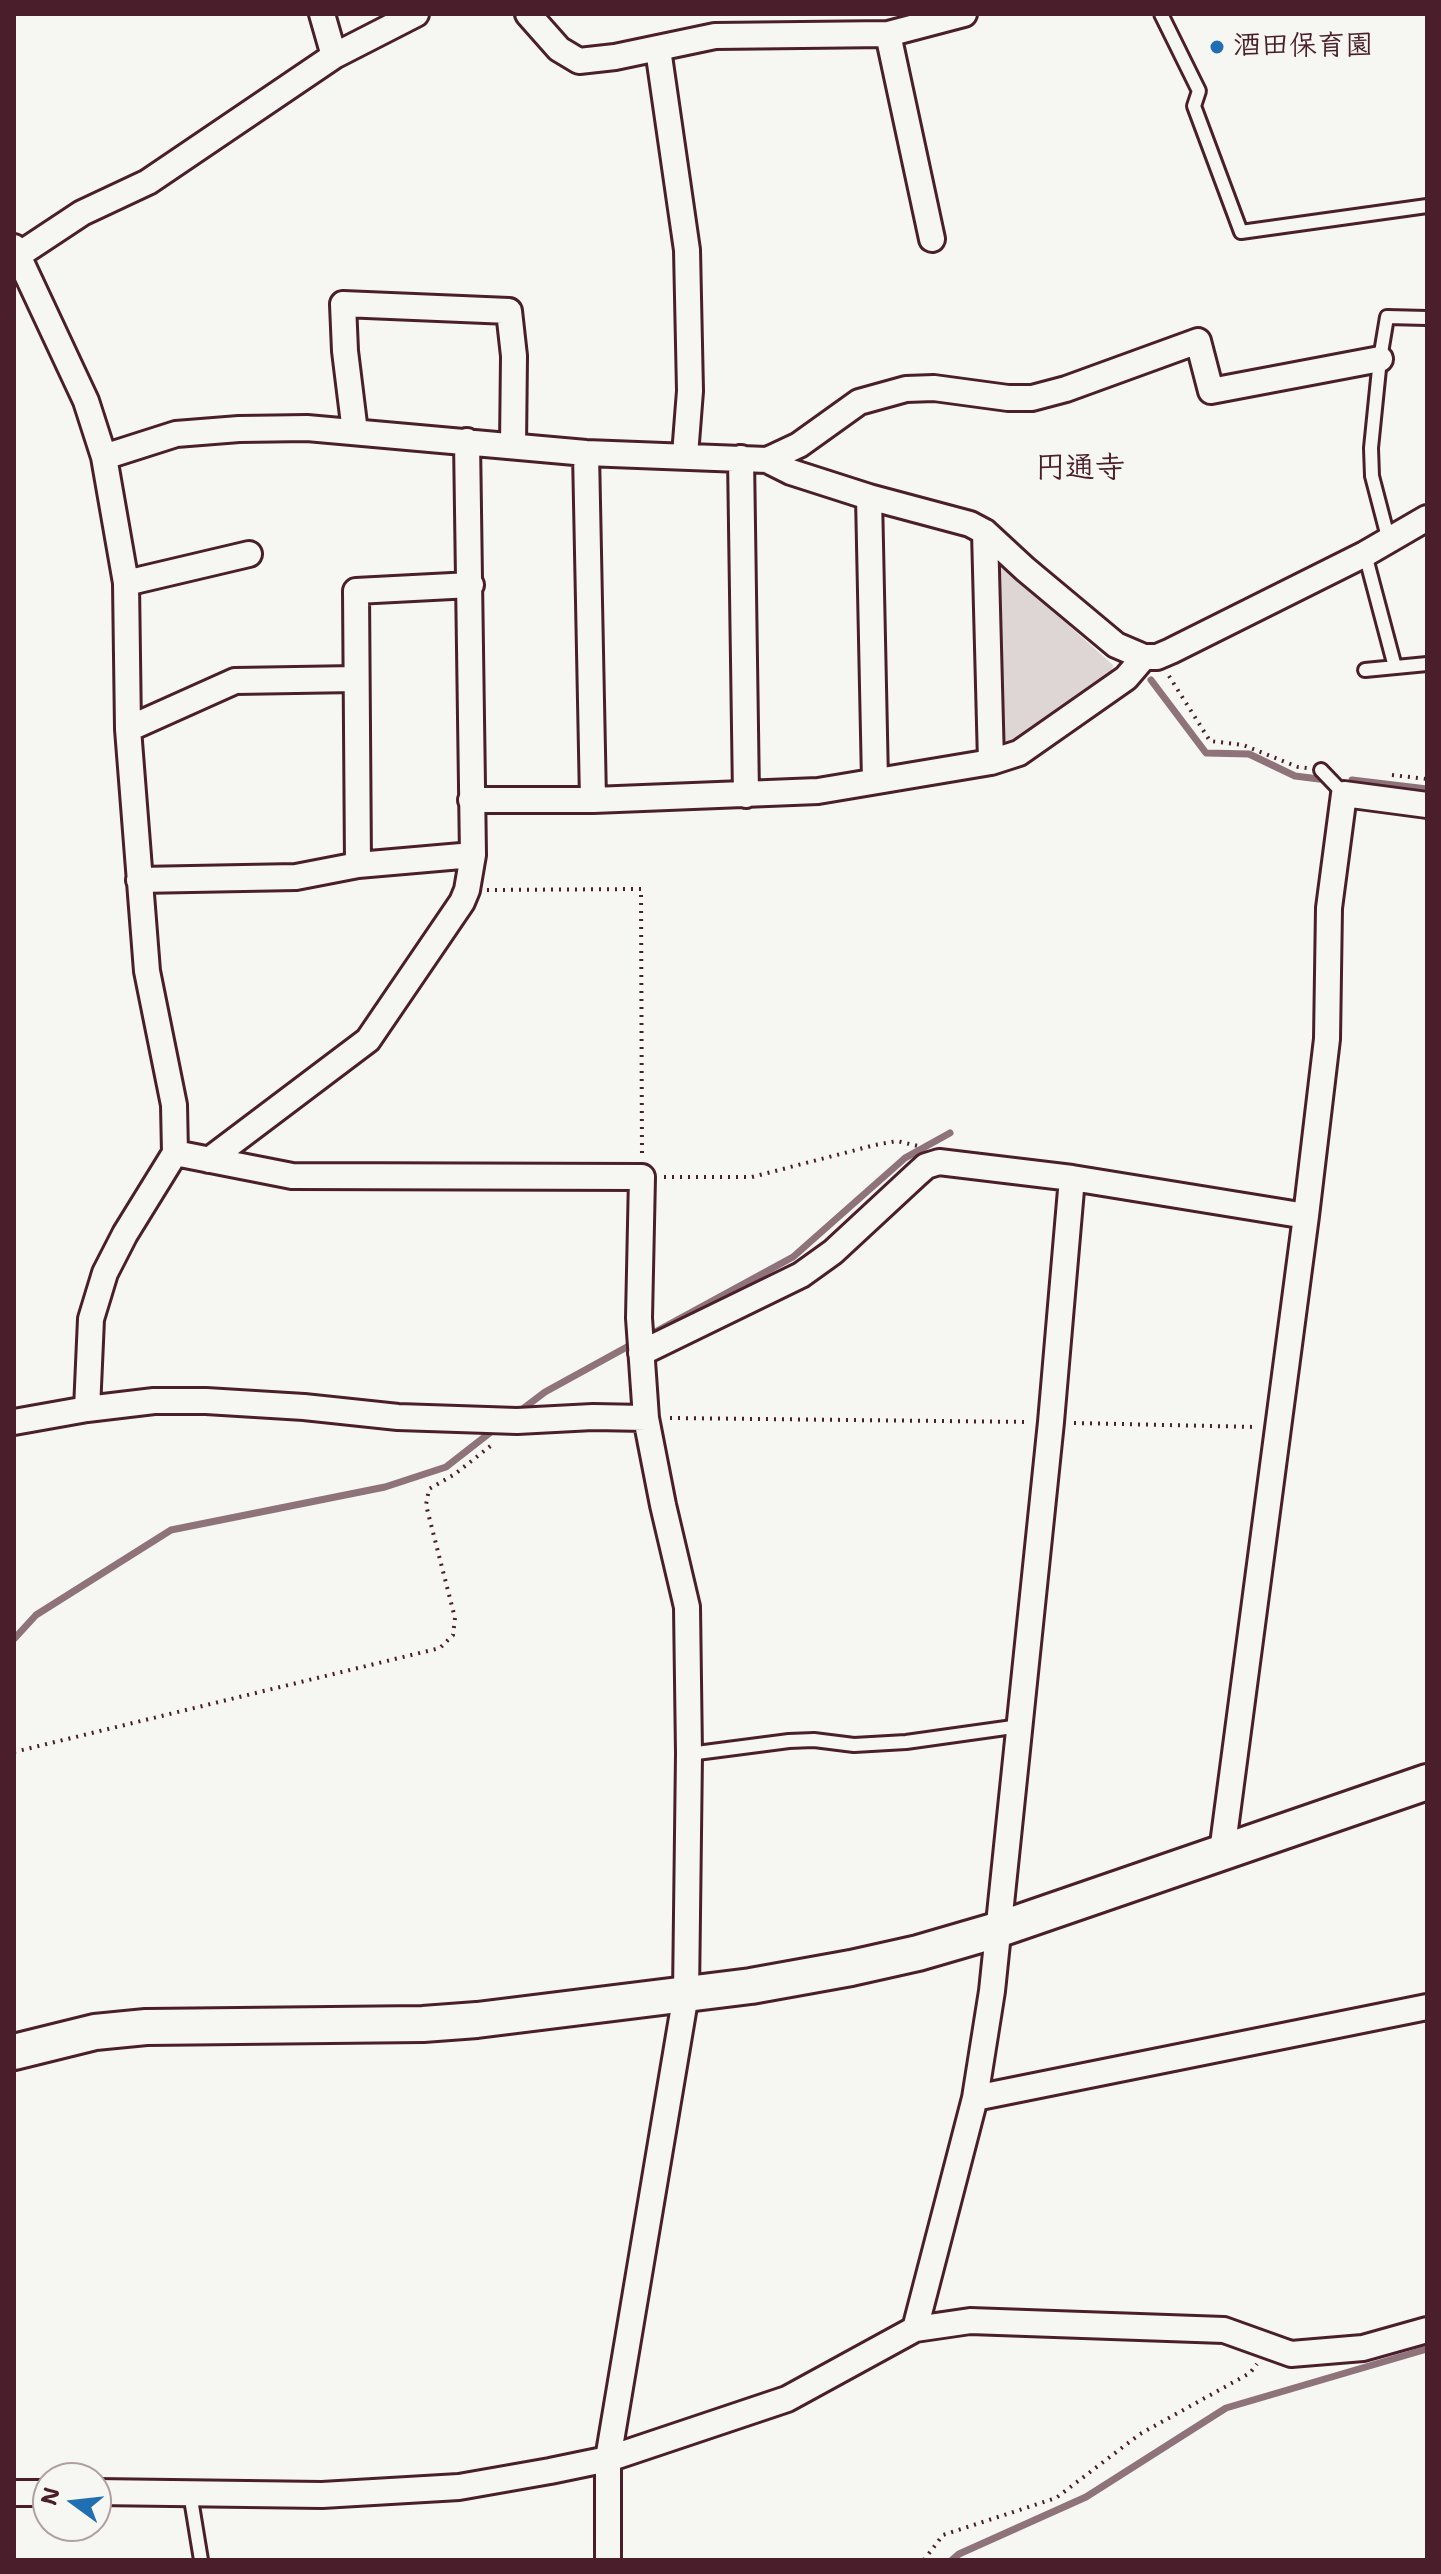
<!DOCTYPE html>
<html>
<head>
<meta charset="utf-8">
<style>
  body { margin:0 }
  #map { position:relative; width:1441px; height:2574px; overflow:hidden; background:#f6f6f2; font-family:"Shantell Sans",sans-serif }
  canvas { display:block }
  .frame { position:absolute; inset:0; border:16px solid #4a1f2b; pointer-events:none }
  .north { position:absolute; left:32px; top:2462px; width:80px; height:80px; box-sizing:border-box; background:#f6f6f2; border:2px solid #b1a0a2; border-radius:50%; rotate:285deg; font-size:22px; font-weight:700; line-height:32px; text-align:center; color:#4a1f2b }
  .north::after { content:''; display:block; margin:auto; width:28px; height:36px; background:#1f6fb2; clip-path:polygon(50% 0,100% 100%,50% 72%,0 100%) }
</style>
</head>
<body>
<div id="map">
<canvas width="1441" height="2574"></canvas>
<div class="frame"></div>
<div class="north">N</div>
</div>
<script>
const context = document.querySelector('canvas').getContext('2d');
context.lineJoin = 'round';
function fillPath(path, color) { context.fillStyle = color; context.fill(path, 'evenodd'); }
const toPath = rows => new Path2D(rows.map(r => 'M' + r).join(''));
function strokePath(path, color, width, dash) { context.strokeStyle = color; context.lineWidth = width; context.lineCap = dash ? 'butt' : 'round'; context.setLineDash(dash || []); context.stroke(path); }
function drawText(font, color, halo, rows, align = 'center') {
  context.font = font + ' "Shantell Sans","Klee One",sans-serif'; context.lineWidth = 7; context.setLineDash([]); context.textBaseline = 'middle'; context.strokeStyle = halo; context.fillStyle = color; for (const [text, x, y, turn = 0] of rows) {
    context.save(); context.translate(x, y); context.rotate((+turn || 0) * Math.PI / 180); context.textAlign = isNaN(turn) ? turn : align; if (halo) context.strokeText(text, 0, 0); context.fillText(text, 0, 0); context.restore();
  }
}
const green = toPath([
  [998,562,1113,665,1112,670,1009,742,995,743]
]);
const stream = toPath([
  [1151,680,1206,753,1249,754,1295,776,1319,779],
  [1352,780,1427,789],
  [646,1337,793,1257,905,1158,950,1133],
  [516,1414,545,1392,636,1342],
  [14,1639,36,1615,171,1530,385,1487,446,1467,496,1428],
  [952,2560,959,2554,1086,2497,1226,2408,1427,2349]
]);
const path = toPath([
  [1169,676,1210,741,1243,745,1298,767,1307,768],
  [1392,775,1427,779],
  [487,890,641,889,642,1154],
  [664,1177,752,1177,875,1145,897,1141,918,1146],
  [670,1418,1029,1422],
  [1074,1423,1257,1427],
  [14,1752,440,1648,453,1635,455,1618,426,1505,429,1489,455,1474,493,1444],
  [924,2560,943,2535,1056,2498,1140,2434,1250,2373,1257,2364]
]);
const lane = toPath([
  [1161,14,1199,91,1194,106,1241,232,1427,206],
  [1389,541,1372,476,1371,448,1380,359,1387,317,1427,318],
  [1365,554,1395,667],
  [1365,670,1427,664],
  [1321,770,1344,794],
  [689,1754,789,1741,814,1740,854,1745,906,1742,1020,1726],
  [190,2493,201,2560]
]);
const street = toPath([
  [322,14,334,56],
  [528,14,559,49,579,61,615,57,715,36,888,34,964,14],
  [888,34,932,239],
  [658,49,687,250,690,391,685,455],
  [14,247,86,401,104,457,126,583,128,729,147,971,174,1105,175,1153,125,1234,105,1273,91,1319,87,1409],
  [14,258,82,213,148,182,334,56,416,14],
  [355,432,345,351,343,304,509,311,514,356,513,446],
  [586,453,593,800],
  [104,457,176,434,239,429,307,428,586,453,767,460,791,472,869,497,970,524,985,532,1025,569,1116,645,1144,657],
  [741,458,746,795],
  [767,460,799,445,859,402,906,389,934,388,1008,398,1032,398,1066,389,1198,341,1211,391,1380,359],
  [869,497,875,781],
  [985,532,991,762],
  [126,583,249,554],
  [128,729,235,681,356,679],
  [471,800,593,800,818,791,991,762,1019,753,1126,678,1144,657,1157,657,1171,651,1365,554,1427,518],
  [358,865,356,591,471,585],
  [139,880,296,877,358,865,473,855,467,441],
  [175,1153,292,1176,642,1177,639,1318,646,1418,663,1505,687,1607,689,1754,686,1994,608,2459,608,2560],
  [209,1160,368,1040,462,902,467,890,473,855],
  [641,1353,801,1275,833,1252,916,1175,926,1166,939,1162,1072,1178,1306,1216],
  [14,1422,87,1409,154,1401,206,1401,304,1407,398,1417,517,1421,593,1417,646,1418],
  [1222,1852,1306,1216,1327,1039,1329,908,1344,794,1427,805],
  [975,2098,1427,2007],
  [915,2329,975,2098,992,1991,1051,1422,1072,1178],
  [96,2492,322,2495,459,2487,550,2471,608,2459,787,2399,915,2329,970,2321,1224,2330,1291,2354,1363,2348,1427,2330],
  [14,2493,48,2493]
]);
const secondary = toPath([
  [14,2052,95,2032,146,2027,423,2024,477,2020,751,1986,851,1968,918,1953,997,1930,1427,1782]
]);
const markers = [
  [1217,47,8,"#1f6fb2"]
];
const poiNames = [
  ["酒田保育園",1233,47]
];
const neighbourhoodNames = [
  ["円通寺",1080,469]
];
fillPath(green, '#ddd6d5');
strokePath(stream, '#8e747a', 7);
strokePath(lane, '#4a1f2b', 18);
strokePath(street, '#4a1f2b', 30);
strokePath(secondary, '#4a1f2b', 40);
strokePath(path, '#4a1f2b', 4, [2, 6]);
strokePath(lane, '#f6f6f2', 12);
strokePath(street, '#f6f6f2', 24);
strokePath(secondary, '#f6f6f2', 34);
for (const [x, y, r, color] of markers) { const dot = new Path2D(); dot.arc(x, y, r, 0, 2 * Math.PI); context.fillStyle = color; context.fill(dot); strokePath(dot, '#f6f6f2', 3); }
drawText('bold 28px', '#4a1f2b', '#f6f6f2', poiNames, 'left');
drawText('bold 30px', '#4a1f2b', '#f6f6f2', neighbourhoodNames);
</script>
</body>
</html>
